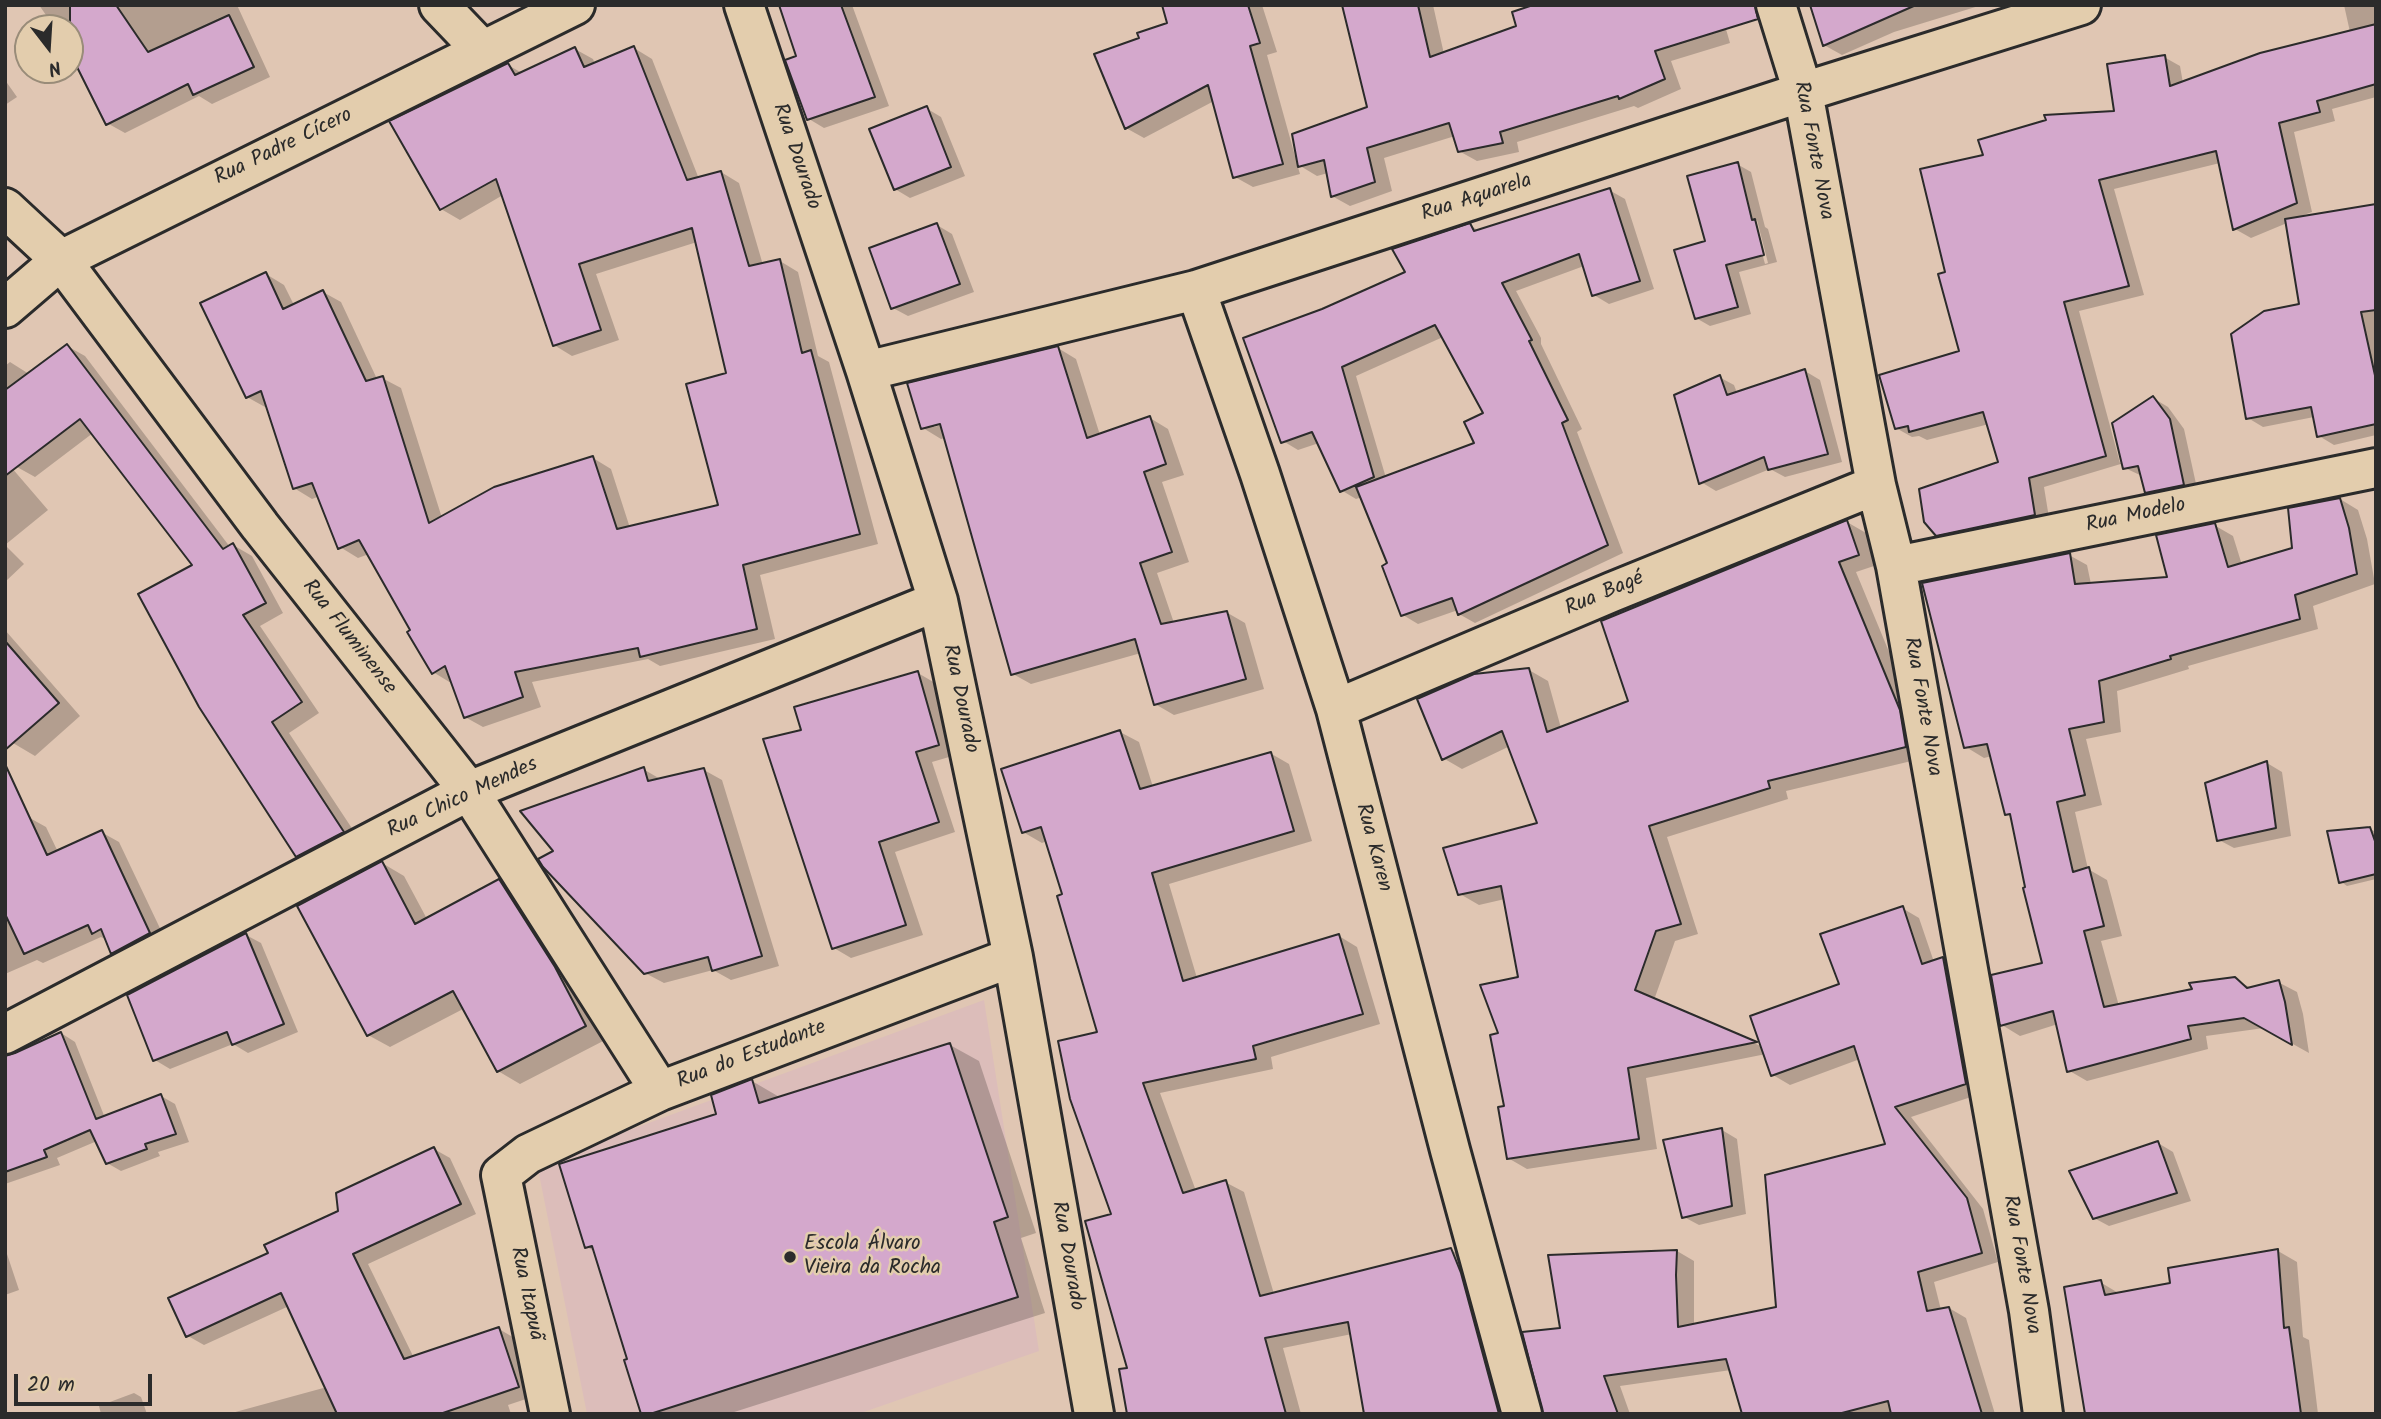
<!DOCTYPE html>
<html>
<head>
<meta charset="utf-8">
<style>
  body { margin:0 }
  #map { position:relative; width:2381px; height:1419px; overflow:hidden; background:#e0c6b3; font-family:Kalam,sans-serif }
  canvas { display:block }
  .frame { position:absolute; inset:0; border:7px solid #2b2b2b; pointer-events:none }
  .north { position:absolute; left:14px; top:14px; width:70px; height:70px; box-sizing:border-box; background:#e3cdad; border:2px solid #998c79; border-radius:50%; rotate:163deg; font-size:19px; font-weight:700; line-height:28px; text-align:center; color:#2b2b2b }
  .north::after { content:''; display:block; margin:auto; width:24px; height:32px; background:#2b2b2b; clip-path:polygon(50% 0,100% 100%,50% 72%,0 100%) }
  .scale { position:absolute; left:14px; top:1374px; width:138px; height:32px; box-sizing:border-box; border:4px solid #2b2b2b; border-top:0; padding-left:9px; font-size:21px; line-height:24px; white-space:nowrap; color:#2b2b2b; -webkit-text-stroke:5px #e3cdad; paint-order:stroke }
</style>
</head>
<body>
<div id="map">
<canvas width="2381" height="1419"></canvas>
<div class="frame"></div>
<div class="north">N</div>
<div class="scale">20 m</div>
</div>
<script>
const context = document.querySelector('canvas').getContext('2d');
context.lineJoin = 'round';
function fillPath(path, color) { context.fillStyle = color; context.fill(path, 'evenodd'); }
const toPath = rows => new Path2D(rows.map(r => 'M' + r).join(''));
function strokePath(path, color, width, dash) { context.strokeStyle = color; context.lineWidth = width; context.lineCap = dash ? 'butt' : 'round'; context.setLineDash(dash || []); context.stroke(path); }
function drawText(font, color, halo, rows, align = 'center') {
  context.font = font + ' Kalam,sans-serif'; context.lineWidth = 5; context.setLineDash([]); context.textBaseline = 'middle'; context.strokeStyle = halo; context.fillStyle = color; for (const [text, x, y, turn = 0] of rows) {
    context.save(); context.translate(x, y); context.rotate((+turn || 0) * Math.PI / 180); context.textAlign = isNaN(turn) ? turn : align; if (halo) context.strokeText(text, 0, 0); context.fillText(text, 0, 0); context.restore();
  }
}
const built = toPath([
  [984,1000,1039,1351,858,1414,587,1414,537,1164]
]);
const shadow = toPath([
  [39,5,237,5,270,77,212,104,199,96,125,133,107,123,70,50,70,28,55,28],
  [780,5,852,5,889,106,824,128,809,119,798,57],
  [1163,5,1262,5,1277,52,1267,55,1295,156,1369,108,1344,5,1433,5,1444,54,1719,5,1730,43,1671,61,1681,89,1638,108,1634,106,1517,142,1519,152,1477,161,1459,151,1455,136,1384,158,1392,191,1350,206,1332,196,1328,173,1317,176,1297,164,1300,174,1253,187,1235,177,1214,101,1144,138,1126,128,1141,39,1169,24],
  [1812,5,1982,5,1894,32,1842,55,1824,45],
  [2344,5,2376,5,2376,97,2332,109,2335,121,2294,132,2312,212,2301,216,2376,206,2376,435,2334,445,2319,436,2314,417,2263,427,2248,418,2301,306,2287,223,2251,238,2235,229,2220,163,2114,189,2144,295,2079,311,2120,463,2123,462,2153,398,2168,407,2184,429,2198,493,2161,500,2146,492,2142,476,2125,468,2124,463,2044,487,2050,524,1953,544,1937,534,2001,463,1989,424,1927,440,1919,436,1912,437,1896,428,1961,353,1947,273,1985,156,2116,113,2164,57,2180,66,2183,83,2350,32],
  [634,48,652,59,699,179,721,172,739,183,763,265,780,261,798,272,818,356,829,362,878,544,760,575,775,639,660,666,648,659,532,682,541,707,483,727,465,717,451,683,433,672,413,631,369,554,358,558,340,547,320,496,312,499,294,488,268,406,265,407,247,397,266,274,284,285,294,305,323,292,341,302,377,379,382,378,401,388,442,518,593,458,611,469,630,528,721,506,728,374,697,242,596,274,619,340,572,356,554,345,503,195,460,220,441,209,508,65,522,73,575,49,593,59,595,64],
  [5,80,17,97,5,105],
  [926,108,941,117,965,176,910,198,895,189],
  [1737,164,1751,172,1765,227,1768,229,1777,262,1739,272,1751,314,1710,326,1696,318,1707,242],
  [1753,220,1757,220,1768,263,1765,264],
  [1609,190,1625,199,1654,289,1609,304,1594,295,1584,266,1516,291,1541,338,1541,344,1582,429,1577,432,1623,553,1475,623,1459,614,1458,610,1418,624,1403,615,1389,564,1362,497,1356,499,1341,490,1319,443,1298,450,1283,441,1323,310,1407,272,1470,225,1479,231],
  [1443,337,1486,413,1477,444,1386,478,1356,376],
  [937,225,952,234,974,292,908,316,893,308],
  [67,346,85,356,230,547,233,545,252,556,283,613,260,626,319,713,289,733,361,842,316,866,298,855,194,566,93,433,35,477,17,467,5,452,5,366,10,362,29,374],
  [1058,348,1076,359,1100,435,1150,418,1168,429,1184,475,1162,482,1189,562,1157,573,1174,623,1226,612,1245,623,1264,689,1174,715,1155,704,1141,653,1031,684,1013,674,946,438,941,439,923,428],
  [949,423,934,427,934,424],
  [1805,371,1820,380,1842,462,1785,477,1770,469,1716,491,1701,482,1719,377,1734,385,1737,393],
  [5,460,48,510,5,545,24,564,5,582],
  [2340,499,2358,510,2367,539,2375,584,2313,606,2318,629,2188,666,2189,669,2117,691,2121,732,2086,739,2102,805,2075,812,2088,869,2107,880,2122,936,2101,941,2119,1006,2195,990,2235,979,2251,988,2278,982,2297,992,2303,1014,2309,1053,2264,1028,2206,1036,2208,1049,2087,1081,2068,1070,2058,1024,2020,1036,2002,1025,2044,964,2012,817,2006,814,1992,756,1984,758,1966,747,2069,555,2087,565,2091,584,2169,579,2214,525,2233,536,2242,565,2294,550],
  [1847,522,1866,533,1877,565,1856,572,1918,722,1924,758,1786,791,1788,799,1667,837,1698,934,1675,941,1654,1000,1763,1047,1841,985,1902,908,1919,918,1934,962,1943,959,1959,969,1983,1093,1911,1117,1983,1209,1998,1262,1934,1282,1941,1310,1949,1308,1966,1318,1995,1414,1744,1414,1731,1370,1620,1386,1630,1414,1577,1414,1562,1329,1677,1251,1694,1261,1694,1325,1778,1308,1887,1146,1860,1059,1790,1085,1773,1075,1766,1054,1646,1078,1657,1149,1527,1169,1508,1158,1501,1034,1520,979,1505,899,1479,905,1460,894,1539,824,1510,746,1462,769,1443,758,1529,670,1548,681,1561,728,1630,702],
  [5,630,80,716,35,756,13,743,5,734],
  [918,673,935,683,956,755,932,762,955,832,895,852,923,935,851,958,834,948,803,732],
  [1120,732,1139,742,1153,787,1270,753,1289,764,1312,841,1169,884,1197,978,1339,936,1357,947,1380,1024,1271,1057,1273,1069,1160,1093,1196,1191,1225,1182,1244,1192,1274,1294,1451,1250,1469,1260,1507,1388,1486,1393,1352,1334,1283,1348,1301,1414,1129,1414,1129,1369,1114,1215,1099,1034,1064,895,1047,841,1042,843,1023,832],
  [2267,763,2282,772,2291,836,2234,848,2219,840],
  [643,769,662,780,704,770,722,780,779,966,731,980,713,970,664,983,645,973,556,851],
  [28,817,46,827,58,852,101,832,119,842,167,943,130,963,112,953,107,940,101,937,43,963,37,960,5,974,5,827],
  [2370,829,2376,832,2376,879,2347,886,2340,881],
  [382,863,404,876,427,919,499,881,521,894,607,1039,520,1084,498,1071,465,1008,390,1047,368,1035],
  [246,935,261,943,298,1032,248,1053,233,1044,170,1069,155,1060],
  [61,1033,75,1042,105,1118,161,1096,175,1104,189,1142,158,1152,160,1156,121,1171,107,1163,97,1141,57,1158,60,1165,5,1184,5,1057],
  [950,1045,979,1061,1036,1233,1021,1238,1045,1313,728,1414,643,1414,630,1360,594,1251,587,1247,752,1081,781,1098],
  [1722,1130,1737,1139,1746,1214,1699,1225,1684,1217],
  [2158,1143,2173,1152,2191,1201,2109,1226,2094,1218],
  [434,1149,450,1158,476,1214,368,1264,414,1358,499,1329,516,1339,535,1396,508,1405,511,1414,228,1414,327,1387,289,1306,204,1345,188,1336,270,1254,340,1212],
  [5,1248,19,1290,5,1295],
  [2278,1251,2297,1262,2303,1337,2309,1340,2318,1414,2086,1414,2100,1282,2120,1294,2172,1284],
  [134,1393,141,1397,147,1414,101,1414,99,1406]
]);
const building = toPath([
  [70,5,116,5,148,52,229,15,254,67,193,95,188,84,106,125,70,53,70,5],
  [779,5,841,5,875,97,807,120,785,60,796,56,779,5],
  [1162,5,1248,5,1260,43,1250,46,1283,164,1233,178,1208,85,1125,129,1094,54,1139,38,1137,33,1167,23,1162,5],
  [1342,5,1418,5,1430,57,1516,26,1512,12,1533,5,1755,5,1758,19,1655,51,1665,79,1619,99,1618,96,1500,132,1503,143,1458,152,1449,123,1367,148,1375,182,1331,197,1324,160,1298,167,1292,134,1367,107,1342,5],
  [1810,5,1916,5,1823,46,1810,5],
  [2376,24,2376,84,2317,101,2320,112,2279,123,2297,203,2233,230,2216,151,2099,180,2129,286,2064,302,2106,456,2029,478,2035,515,1936,536,1924,522,1919,489,1998,462,1983,412,1909,432,1908,426,1895,429,1879,375,1959,351,1938,274,1945,272,1920,169,1983,155,1978,140,2046,120,2044,115,2114,111,2107,64,2165,55,2170,86,2260,53,2376,24],
  [634,46,687,180,721,171,749,266,780,259,802,353,811,350,860,534,743,565,757,629,640,657,638,648,515,672,523,697,464,718,445,666,432,674,407,632,410,630,359,540,338,549,312,483,293,489,261,391,246,398,200,303,266,272,283,309,323,290,366,381,383,376,429,523,494,487,593,456,617,529,718,505,686,384,726,373,692,228,579,264,601,330,553,346,496,179,440,210,389,121,508,63,515,75,575,47,584,67,634,46],
  [927,106,951,167,894,190,869,129,927,106],
  [1738,162,1752,220,1755,219,1764,255,1726,265,1738,307,1695,319,1674,250,1705,241,1687,176,1738,162],
  [1610,188,1640,281,1592,296,1579,254,1502,283,1532,340,1529,341,1568,420,1562,423,1608,545,1458,615,1452,598,1401,616,1382,566,1387,563,1356,487,1474,443,1464,422,1483,413,1435,325,1342,367,1374,477,1340,492,1312,432,1281,443,1243,338,1322,309,1405,272,1392,249,1470,223,1474,231,1610,188],
  [2376,204,2376,310,2361,312,2376,380,2376,424,2317,437,2311,407,2246,419,2231,334,2264,311,2299,304,2285,219,2376,204],
  [937,223,960,284,891,309,869,248,937,223],
  [67,344,223,549,233,543,266,603,243,615,302,702,272,722,344,832,296,857,199,707,138,594,192,565,80,419,5,476,5,390,67,344],
  [1058,346,1087,438,1150,416,1166,464,1144,472,1172,552,1140,563,1161,624,1227,611,1246,679,1154,705,1135,639,1011,675,940,424,921,429,907,383,1058,346],
  [1805,369,1828,454,1768,470,1764,457,1699,484,1674,395,1720,375,1727,395,1805,369],
  [2153,396,2170,419,2184,485,2145,493,2138,466,2123,469,2112,423,2153,396],
  [2340,498,2349,528,2357,574,2295,595,2300,619,2170,656,2171,659,2099,681,2104,722,2069,729,2085,795,2057,802,2073,872,2089,867,2104,926,2084,931,2104,1007,2192,989,2189,983,2235,977,2247,988,2279,980,2285,1002,2292,1045,2244,1018,2188,1026,2191,1039,2067,1072,2053,1011,2000,1026,1991,975,2042,963,2023,888,2025,887,2010,814,2005,815,1987,744,1964,748,1922,583,2070,553,2075,584,2167,577,2156,535,2215,523,2228,567,2292,548,2288,508,2340,498],
  [1847,520,1859,555,1839,562,1900,710,1906,747,1768,781,1770,788,1649,826,1681,924,1656,931,1635,990,1757,1042,1628,1068,1639,1139,1507,1159,1498,1107,1504,1106,1490,1035,1498,1033,1480,985,1518,977,1501,886,1458,895,1443,848,1537,823,1502,731,1442,760,1417,699,1474,674,1529,668,1547,732,1628,701,1601,621,1847,520],
  [5,641,59,703,5,750,5,641],
  [918,671,939,745,916,752,939,822,879,842,906,925,832,949,763,739,801,730,794,707,918,671],
  [1120,730,1140,789,1271,752,1294,831,1152,873,1183,981,1339,934,1363,1014,1253,1046,1256,1059,1143,1083,1183,1193,1226,1180,1260,1296,1451,1248,1461,1273,1499,1414,1364,1414,1348,1322,1265,1338,1286,1414,1127,1414,1119,1369,1127,1368,1085,1221,1111,1214,1070,1099,1058,1041,1097,1032,1057,896,1062,894,1041,827,1022,833,1001,769,1120,730],
  [2267,761,2276,828,2217,841,2205,783,2267,761],
  [5,764,47,855,102,830,150,933,111,954,101,929,92,934,88,925,24,954,5,914,5,764],
  [644,767,648,781,704,768,762,956,712,971,708,957,644,974,543,867,538,859,553,851,520,811,644,767],
  [2370,827,2376,844,2376,874,2339,883,2327,831,2370,827],
  [382,861,415,924,499,879,555,967,586,1026,497,1072,453,991,367,1036,297,906,382,861],
  [1903,906,1922,964,1943,957,1966,1084,1895,1107,1967,1198,1982,1253,1918,1272,1927,1311,1949,1307,1982,1414,1891,1414,1888,1401,1838,1414,1742,1414,1726,1359,1604,1376,1618,1414,1543,1414,1522,1332,1560,1328,1548,1255,1677,1250,1676,1275,1678,1327,1776,1307,1765,1175,1885,1144,1854,1046,1771,1076,1750,1016,1839,984,1820,934,1903,906],
  [246,933,284,1024,232,1045,227,1032,153,1061,127,995,246,933],
  [61,1032,96,1119,161,1094,176,1134,145,1144,147,1149,106,1164,90,1130,44,1150,47,1157,5,1172,5,1056,15,1053,61,1032],
  [950,1043,1008,1217,994,1222,1018,1297,650,1414,641,1414,624,1360,627,1359,592,1246,585,1248,559,1164,716,1114,711,1095,752,1079,759,1103,950,1043],
  [1722,1128,1732,1206,1682,1218,1663,1140,1722,1128],
  [2158,1141,2177,1193,2093,1219,2069,1171,2158,1141],
  [434,1147,461,1204,353,1254,404,1359,499,1327,519,1387,440,1414,337,1414,281,1293,186,1337,168,1298,268,1253,264,1245,338,1211,336,1193,434,1147],
  [2278,1249,2284,1328,2289,1327,2301,1414,2085,1414,2064,1287,2101,1280,2105,1295,2170,1283,2168,1268,2278,1249]
]);
const minor = toPath([
  [439,5,482,50],
  [744,5,866,371,938,601,1013,957,1094,1414],
  [1776,5,1803,92,1876,485,1896,566,2029,1311,2043,1414],
  [5,208,61,260,260,526,469,791,660,1091],
  [1196,290,1260,474,1336,709,1450,1150,1522,1414],
  [5,308,61,260,575,5],
  [866,371,1196,290,1803,92,2081,5],
  [1896,566,2376,468],
  [1336,709,1612,592,1876,485],
  [5,1034,469,791,938,601],
  [550,1414,501,1175,528,1154,660,1091,1013,957]
]);
const markers = [
  [790,1257,7,"#2b2b2b"]
];
const streetNames = [
  ["Rua Padre Cícero",284,148,-26],
  ["Rua Fonte Nova",1812,151,79],
  ["Rua Dourado",795,157,71],
  ["Rua Aquarela",1477,199,-18],
  ["Rua Modelo",2136,517,-12],
  ["Rua Bagé",1605,595,-23],
  ["Rua Fluminense",348,638,52],
  ["Rua Dourado",959,699,78],
  ["Rua Fonte Nova",1921,707,80],
  ["Rua Chico Mendes",463,799,-25],
  ["Rua Karen",1372,848,75],
  ["Rua do Estudante",752,1056,-21],
  ["Rua Dourado",1066,1256,80],
  ["Rua Fonte Nova",2020,1265,80],
  ["Rua Itapuã",525,1294,78]
];
const poiNames = [
  ["Escola Álvaro",804,1245],
  ["Vieira da Rocha",804,1269]
];
fillPath(built, '#dcbdba');
fillPath(shadow, '#0003');
fillPath(building, '#d4a8cc');
strokePath(building, '#2b2b2b', 2);
strokePath(minor, '#2b2b2b', 44);
strokePath(minor, '#e3cdad', 38);
for (const [x, y, r, color] of markers) { const dot = new Path2D(); dot.arc(x, y, r, 0, 2 * Math.PI); context.fillStyle = color; context.fill(dot); strokePath(dot, '#e3cdad', 2.5); }
drawText('21px', '#2b2b2b', '#e3cdad', streetNames);
drawText('21px', '#2b2b2b', '#e3cdad', poiNames, 'left');
</script>
</body>
</html>
